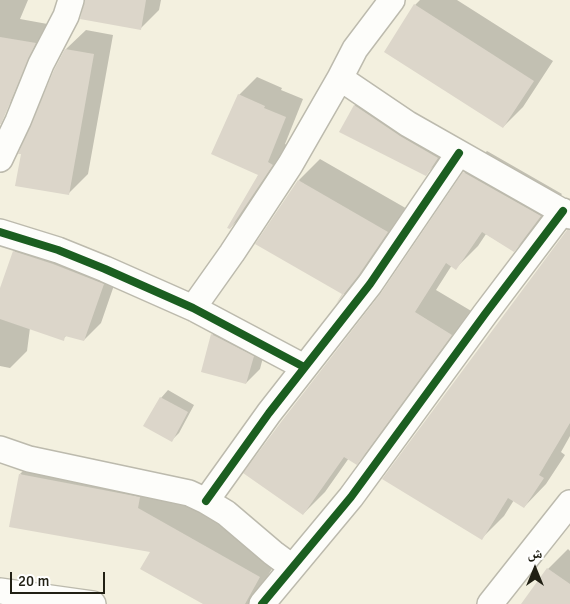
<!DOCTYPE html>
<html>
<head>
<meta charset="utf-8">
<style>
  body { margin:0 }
  #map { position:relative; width:570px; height:604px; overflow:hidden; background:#f3f0df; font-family:Signika,"Noto Naskh Arabic",sans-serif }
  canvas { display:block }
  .north { position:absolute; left:510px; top:544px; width:50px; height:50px; -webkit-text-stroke:4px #fff; paint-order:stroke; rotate:0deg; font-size:14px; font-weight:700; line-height:20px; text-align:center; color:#212014 }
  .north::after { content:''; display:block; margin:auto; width:18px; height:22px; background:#212014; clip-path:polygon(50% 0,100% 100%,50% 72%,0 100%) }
  .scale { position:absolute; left:10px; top:572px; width:95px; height:22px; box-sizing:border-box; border:2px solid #212014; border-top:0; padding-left:6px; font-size:15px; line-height:18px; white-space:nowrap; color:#212014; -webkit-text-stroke:4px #fff; paint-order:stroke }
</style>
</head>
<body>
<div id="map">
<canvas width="570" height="604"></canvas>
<div class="north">ش</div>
<div class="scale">20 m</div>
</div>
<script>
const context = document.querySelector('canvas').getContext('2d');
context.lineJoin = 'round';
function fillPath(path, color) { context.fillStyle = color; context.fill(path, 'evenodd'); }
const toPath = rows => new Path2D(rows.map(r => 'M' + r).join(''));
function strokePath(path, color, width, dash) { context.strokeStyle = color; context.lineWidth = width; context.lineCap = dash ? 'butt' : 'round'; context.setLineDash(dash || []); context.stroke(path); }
const shadow = toPath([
  [0,0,28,0,20,19,53,25,26,88,10,104,15,76,0,69],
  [86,0,161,0,159,10,141,28],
  [420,0,457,0,553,61,523,107,503,127,415,5],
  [86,30,113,35,88,174,68,194,66,49],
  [257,77,282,88,281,90,303,99,285,144,290,147,248,210,230,228,259,174,239,95],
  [369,91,451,143,440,160,426,174,341,131,355,105],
  [487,151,562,194,536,228,514,251,486,234,478,246,456,268,452,265,436,290,473,312,379,441,357,463,349,458,325,492,303,514,382,294,464,173],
  [320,159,409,210,357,281,343,296,344,294,299,180],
  [570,228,570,436,561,452,565,455,546,484,524,507,514,500,504,516,482,538,568,230],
  [31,235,120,268,101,323,84,340,67,335,63,339,30,328,27,351,10,368,0,366,0,292,14,252],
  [226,321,267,342,260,369,246,383,202,371,212,335],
  [168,390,194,405,179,433,171,441,161,398],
  [39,455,157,488,279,557,251,604,205,604,152,551,20,474],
  [568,549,570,551,570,604,535,604,527,597,548,569]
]);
const building = toPath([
  [85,0,146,0,141,30,80,19],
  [414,4,534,81,503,128,384,52],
  [0,37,36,43,1,124,0,124],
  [65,49,94,54,69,195,15,186,21,154,18,154,54,70],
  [238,94,265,106,264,108,286,117,268,162,273,165,230,229,227,228,258,175,211,154],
  [354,105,400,136,438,158,426,176,339,132],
  [463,172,541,216,514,252,482,232,456,270,446,263,415,312,452,335,357,465,344,457,303,515,243,473,281,422,381,293],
  [298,180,388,232,358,276,336,304,342,294,255,244],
  [567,230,570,230,570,423,539,475,544,478,524,508,508,498,482,540,382,479],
  [13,251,53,264,104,284,84,341,65,336,64,341,0,319,0,288],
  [211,334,254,356,246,384,201,372],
  [160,397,188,412,172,442,143,426],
  [19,474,140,497,138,508,260,577,245,604,203,604,140,569,150,552,9,527],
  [547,568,570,584,570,604,521,604]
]);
const street = toPath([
  [392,0,355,49,340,78,408,124,570,216],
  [0,159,18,121,41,64,66,16,71,0],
  [0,232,58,250,105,269,193,308,304,367],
  [193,308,232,253,290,165,340,78],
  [0,449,29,459,189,493,206,501,226,513,273,553,292,567],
  [206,501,269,413,370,284,459,153],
  [0,591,93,604],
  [262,604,351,497,485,314,563,211],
  [490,604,570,503]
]);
const cycleway = toPath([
  [0,232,58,250,105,269,193,308,304,367],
  [206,501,269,413,370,284,459,153],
  [262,604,351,497,485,314,563,211]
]);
fillPath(shadow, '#0003');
fillPath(building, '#dcd6ca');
strokePath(street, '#bcbaad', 28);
strokePath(street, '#fdfdfa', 25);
strokePath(cycleway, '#1b5e20', 8);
</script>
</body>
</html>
